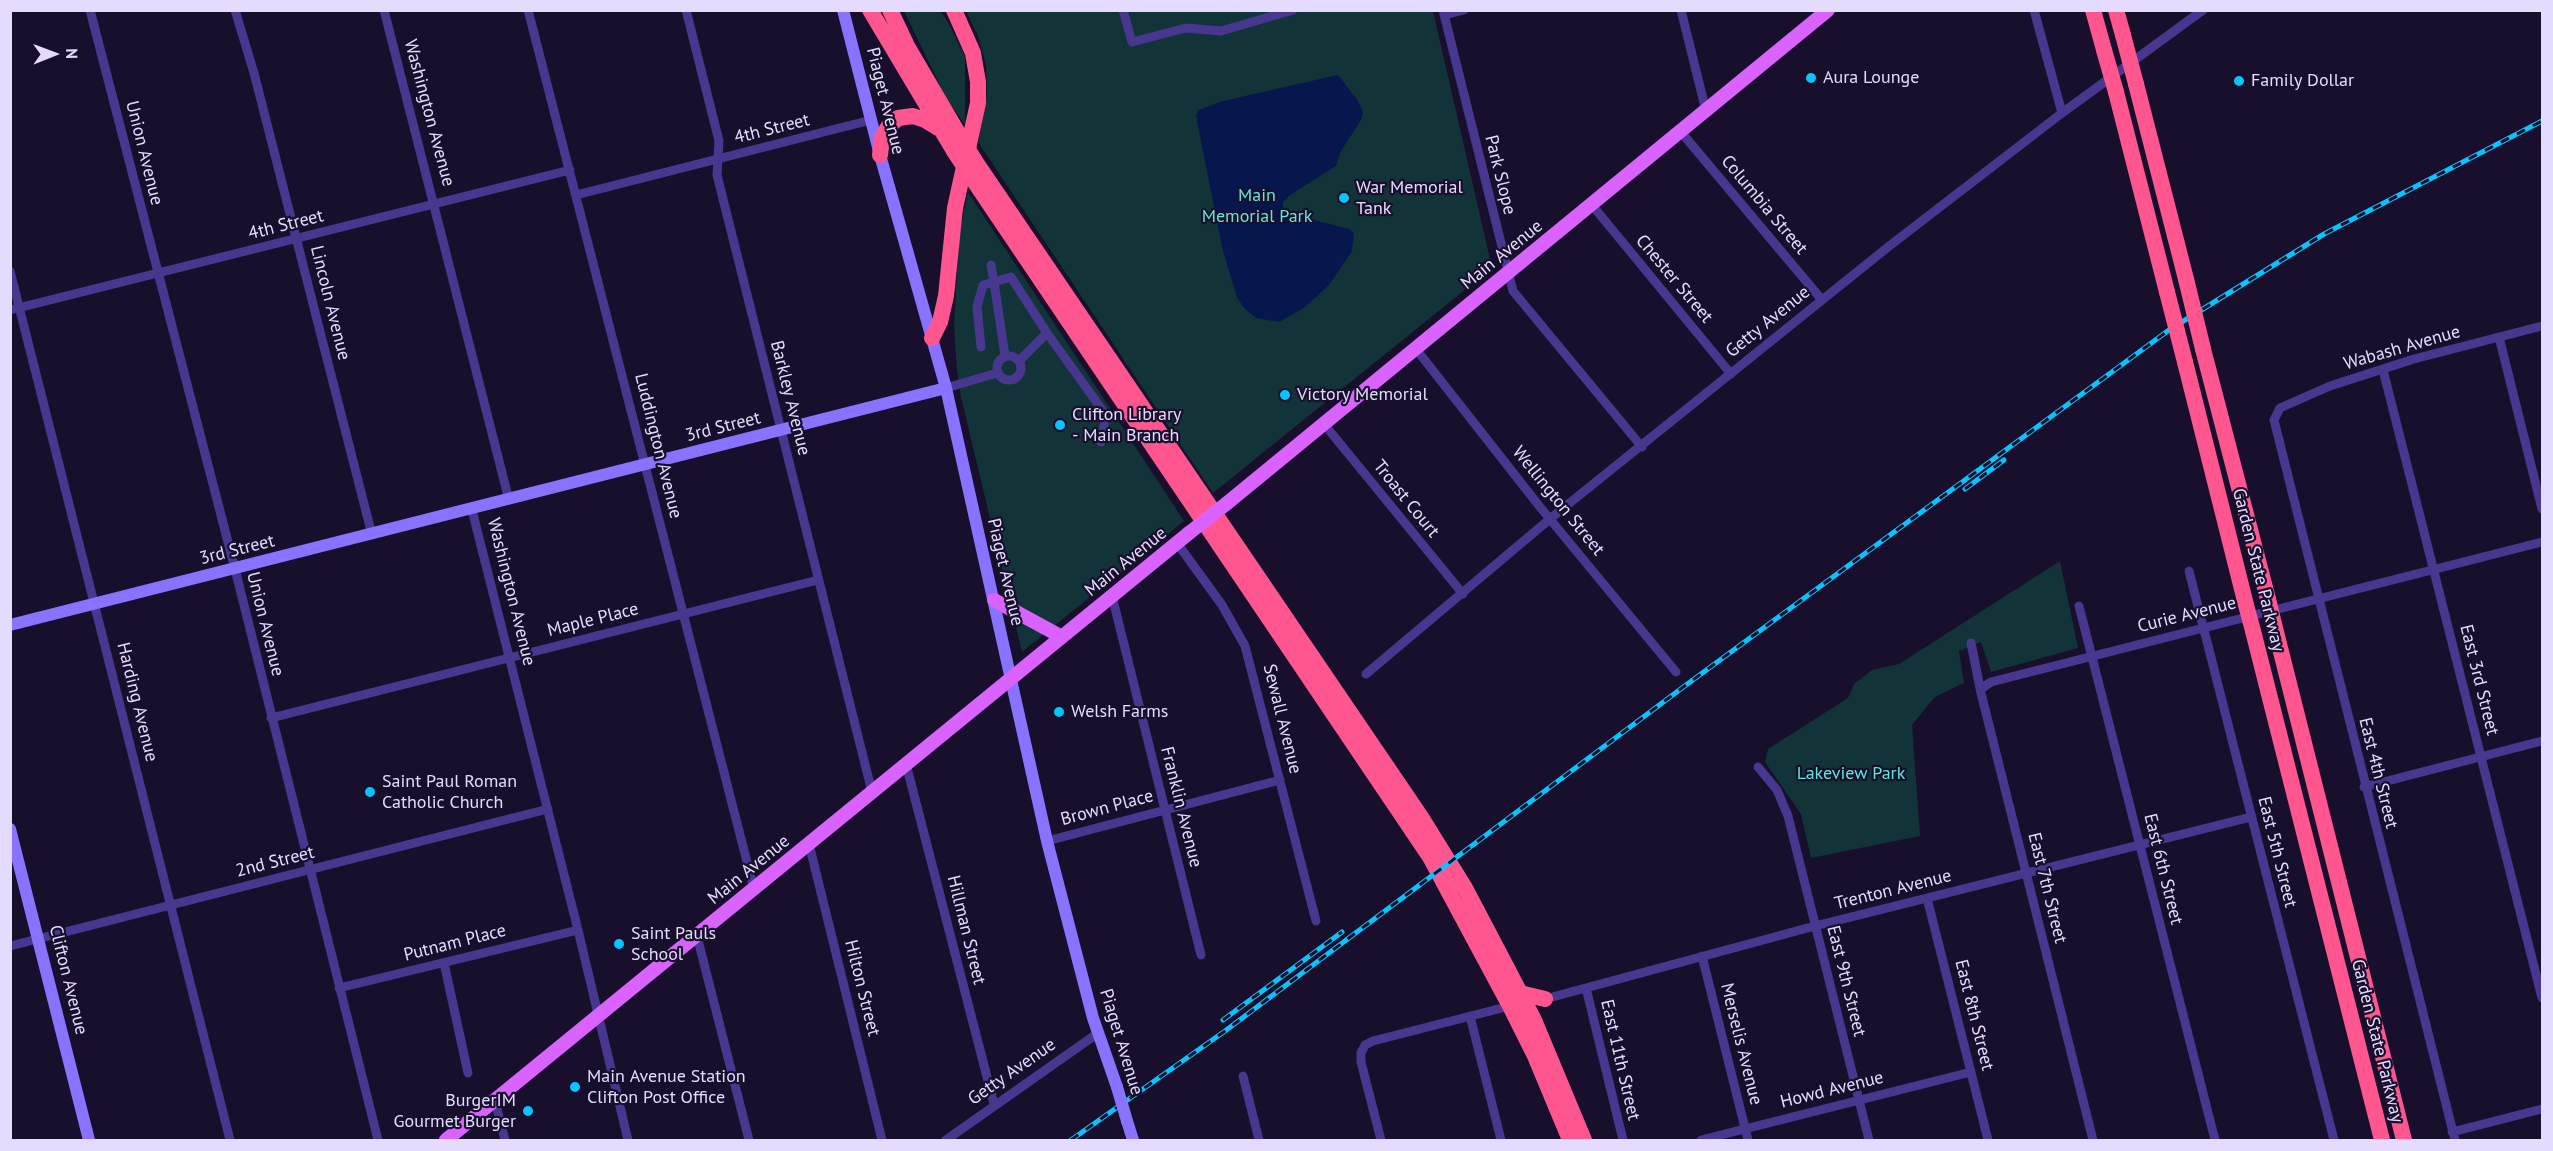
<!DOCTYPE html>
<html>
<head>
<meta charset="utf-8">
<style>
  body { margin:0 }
  #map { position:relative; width:2553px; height:1151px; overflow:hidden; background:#180f2c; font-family:"PT Sans",sans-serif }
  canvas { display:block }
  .frame { position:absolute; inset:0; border:12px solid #e4dbff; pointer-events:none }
  .north { position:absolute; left:24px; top:24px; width:60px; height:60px; -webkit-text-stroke:4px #180f2c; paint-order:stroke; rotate:89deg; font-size:16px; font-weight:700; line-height:24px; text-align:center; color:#e4dbff }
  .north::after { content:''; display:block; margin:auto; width:21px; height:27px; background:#e4dbff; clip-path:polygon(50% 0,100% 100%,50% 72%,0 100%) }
</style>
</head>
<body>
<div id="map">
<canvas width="2553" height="1151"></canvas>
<div class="frame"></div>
<div class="north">N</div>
</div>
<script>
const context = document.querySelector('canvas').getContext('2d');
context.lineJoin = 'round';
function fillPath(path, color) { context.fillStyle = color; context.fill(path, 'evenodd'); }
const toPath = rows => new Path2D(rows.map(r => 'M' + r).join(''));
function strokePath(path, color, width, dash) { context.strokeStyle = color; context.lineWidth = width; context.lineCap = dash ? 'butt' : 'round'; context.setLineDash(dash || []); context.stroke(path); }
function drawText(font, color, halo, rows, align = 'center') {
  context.font = font + ' "PT Sans",sans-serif'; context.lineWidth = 4.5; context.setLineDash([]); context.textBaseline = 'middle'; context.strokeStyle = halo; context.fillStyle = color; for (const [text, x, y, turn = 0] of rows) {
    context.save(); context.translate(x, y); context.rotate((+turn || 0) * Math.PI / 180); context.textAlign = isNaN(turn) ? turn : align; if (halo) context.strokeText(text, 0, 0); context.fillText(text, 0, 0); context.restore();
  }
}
const green = toPath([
  [904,11,940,11,947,20,965,57,965,125,946,98],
  [966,11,1433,11,1492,268,1213,493,978,142,987,95,986,64,978,36],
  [968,192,1184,521,1022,652,961,397,957,371,954,325,959,237],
  [2060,561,2078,648,1991,672,1981,642,1959,651,1964,683,1935,697,1912,725,1920,836,1811,858,1801,814,1765,762,1768,749,1848,698,1854,684,1872,670,1899,664]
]);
const water = toPath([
  [1338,75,1358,101,1363,112,1361,120,1341,151,1336,166,1290,195,1283,202,1283,208,1287,213,1349,229,1354,233,1352,251,1329,285,1304,308,1279,322,1256,318,1244,308,1237,297,1223,251,1196,116,1198,110,1223,101]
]);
const street = toPath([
  [90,10,235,569,378,1140],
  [235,10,254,73,372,535],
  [384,10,509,500],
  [528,10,754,889],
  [686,10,719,141,717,175,872,792],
  [1123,10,1132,42,1186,28,1221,31,1293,10],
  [1443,10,1513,291,1642,447],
  [1681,10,1706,111],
  [2034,10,2062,113],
  [1444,15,1464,10],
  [1681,132,1822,300],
  [576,195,871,120],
  [1592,205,1731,374],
  [10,271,230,1140],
  [10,310,570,170],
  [2499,337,2542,509],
  [981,347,977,307,983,285,994,282,991,265],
  [1416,349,1540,507,1676,672],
  '997 368a12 12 0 1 1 24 0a12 12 0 1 1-24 0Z',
  [1005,356,994,282,1011,277,1047,333],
  [1019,361,1047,333,1103,411,1105,421,1101,442],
  [2383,370,2542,998],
  [946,388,997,373],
  [1324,424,1463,594],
  [472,510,578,930,628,1140],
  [1177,543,1222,605,1245,646,1316,921],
  [2189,571,2334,1140],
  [1112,596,1201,955],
  [2079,606,2215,1140],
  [1971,643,1981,693,2093,1140],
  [1366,674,1551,518,1888,247,2062,113,2203,10],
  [1981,689,1991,682,2542,542],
  [271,718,818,580],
  [906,764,994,1104],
  [1758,767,1777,790,1788,816,1869,1140],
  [2364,787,2542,741],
  [1047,841,1280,780],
  [809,844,882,1140],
  [1927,898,1988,1140],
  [697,936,749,1140],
  [10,946,548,809],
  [1702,956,1748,1140],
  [444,963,468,1073],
  [339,988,578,930],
  [1586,988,1623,1140],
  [1545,999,1815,926,2251,817],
  [1470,1016,1501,1140],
  [1243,1076,1259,1140],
  [495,1101,505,1140],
  [2452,1132,2542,1109],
  [946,1140,1098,1033],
  [1381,1140,1361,1062,1361,1053,1365,1045,1373,1041,1510,1006],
  [1701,1140,1971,1072],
  [2455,1140,2274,420,2280,408,2330,386,2414,359,2542,326]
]);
const secondary = toPath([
  [843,10,880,155,946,388,1047,841,1093,1018,1117,1087],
  [10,625,946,388],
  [10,829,89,1140],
  [1127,1121,1133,1140]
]);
const primary = toPath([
  [1226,504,1828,10],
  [994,600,1062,637],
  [446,1140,1189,533]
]);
const highway = toPath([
  [870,10,954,151],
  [890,10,907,46,958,133],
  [2093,10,2104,50],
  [2116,10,2123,35],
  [2136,84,2186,279],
  [2116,92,2167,292],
  [880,155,882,138,888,127,898,118,913,116,925,120,938,128],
  [975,161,1421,817,1465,888,1507,968,1534,1020,1584,1140],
  [972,178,1430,857,1510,1006,1535,1056,1570,1140],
  [932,338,940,322,946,296,955,208,978,103,978,82,973,53,954,10],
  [2203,349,2268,599],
  [2185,362,2246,605],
  [2274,624,2404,1140],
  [2253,631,2382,1140],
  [1520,993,1545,999]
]);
const rail = toPath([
  [1965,489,2004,460],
  [1223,1020,1342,932],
  [1071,1140,1225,1031,1686,685,2169,330,2324,234,2542,121]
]);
const secondaryBridge = toPath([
  [1117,1087,1127,1121]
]);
const primaryBridge = toPath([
  [1189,533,1226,504]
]);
const highwayBridge = toPath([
  [2123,35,2136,84],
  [2104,50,2116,92],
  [958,133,975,161],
  [954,151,972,178],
  [2186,279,2203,349],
  [2167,292,2185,362],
  [2268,599,2274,624],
  [2246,605,2253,631]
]);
const markers = [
  [1811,78,6,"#07c4ff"],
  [2239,81,6,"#07c4ff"],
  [1344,198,6,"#07c4ff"],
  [1285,395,6,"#07c4ff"],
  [1060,425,6,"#07c4ff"],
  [1059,712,6,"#07c4ff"],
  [370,792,6,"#07c4ff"],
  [619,944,6,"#07c4ff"],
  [575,1087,6,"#07c4ff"],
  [528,1111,6,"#07c4ff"]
];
const poiNames = [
  ["Aura Lounge",1823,78],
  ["Family Dollar",2251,81],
  ["War Memorial",1356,188],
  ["Tank",1356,209],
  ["Victory Memorial",1297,395],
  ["Clifton Library",1072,415],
  ["- Main Branch",1072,436],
  ["Welsh Farms",1071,712],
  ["Saint Paul Roman",382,782],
  ["Catholic Church",382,803],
  ["Saint Pauls",631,934],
  ["School",631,955],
  ["Main Avenue Station",587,1077],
  ["Clifton Post Office",587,1098],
  ["BurgerIM",516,1101,"right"],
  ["Gourmet Burger",516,1122,"right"]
];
const streetNames = [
  ["Piaget Avenue",885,101,76],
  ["Washington Avenue",429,113,75],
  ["4th Street",772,129,-14],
  ["Union Avenue",144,153,76],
  ["Park Slope",1500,175,76],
  ["Columbia Street",1764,205,50],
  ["4th Street",286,225,-14],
  ["Main Avenue",1502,255,-39],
  ["Chester Street",1674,279,50],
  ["Lincoln Avenue",330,303,76],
  ["Getty Avenue",1768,322,-39],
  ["Wabash Avenue",2402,348,-16],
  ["Barkley Avenue",790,398,76],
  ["3rd Street",723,427,-14],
  ["Luddington Avenue",658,446,76],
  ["Troast Court",1406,499,51],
  ["Wellington Street",1558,501,51],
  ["3rd Street",237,550,-14],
  ["Main Avenue",1126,562,-39],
  ["Garden State Parkway",2258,570,76],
  ["Piaget Avenue",1005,572,77],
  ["Washington Avenue",511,592,76],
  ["Curie Avenue",2187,615,-14],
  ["Maple Place",593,620,-14],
  ["Union Avenue",265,624,76],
  ["East 3rd Street",2479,680,76],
  ["Harding Avenue",137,702,76],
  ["Sewall Avenue",1282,719,76],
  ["East 4th Street",2378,773,76],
  ["Franklin Avenue",1181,807,76],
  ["Brown Place",1107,808,-15],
  ["East 5th Street",2277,852,76],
  ["2nd Street",275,862,-14],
  ["East 6th Street",2163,869,76],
  ["Main Avenue",749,870,-39],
  ["East 7th Street",2047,888,76],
  ["Trenton Avenue",1893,890,-14],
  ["Hillman Street",966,930,76],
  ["Putnam Place",455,943,-14],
  ["Clifton Avenue",68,980,76],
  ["East 9th Street",1846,981,76],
  ["Hilton Street",862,988,76],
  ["East 8th Street",1974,1015,76],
  ["Garden State Parkway",2377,1041,76],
  ["Piaget Avenue",1121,1042,73],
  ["Merselis Avenue",1741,1044,76],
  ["East 11th Street",1620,1060,77],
  ["Getty Avenue",1012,1072,-35],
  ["Howd Avenue",1832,1090,-14]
];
const parkNames = [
  ["Main",1257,196],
  ["Memorial Park",1257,217],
  ["Lakeview Park",1851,774]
];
fillPath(green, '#123337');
fillPath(water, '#07174e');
strokePath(street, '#47378e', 9);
strokePath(secondary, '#8972ff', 12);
strokePath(primary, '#da62ff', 14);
strokePath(highway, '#ff568f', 16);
strokePath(rail, '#07c4ff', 5);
strokePath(rail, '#180f2c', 3, [9]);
strokePath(secondaryBridge, '#8972ff', 12);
strokePath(primaryBridge, '#da62ff', 14);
strokePath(highwayBridge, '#ff568f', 16);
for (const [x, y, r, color] of markers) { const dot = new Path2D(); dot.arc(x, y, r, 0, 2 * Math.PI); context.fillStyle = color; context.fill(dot); strokePath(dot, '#180f2c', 2); }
drawText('18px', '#e4dbff', '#180f2c', poiNames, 'left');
drawText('18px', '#e4dbff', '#180f2c', streetNames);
drawText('18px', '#5de9d9', '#180f2c', parkNames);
</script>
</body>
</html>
